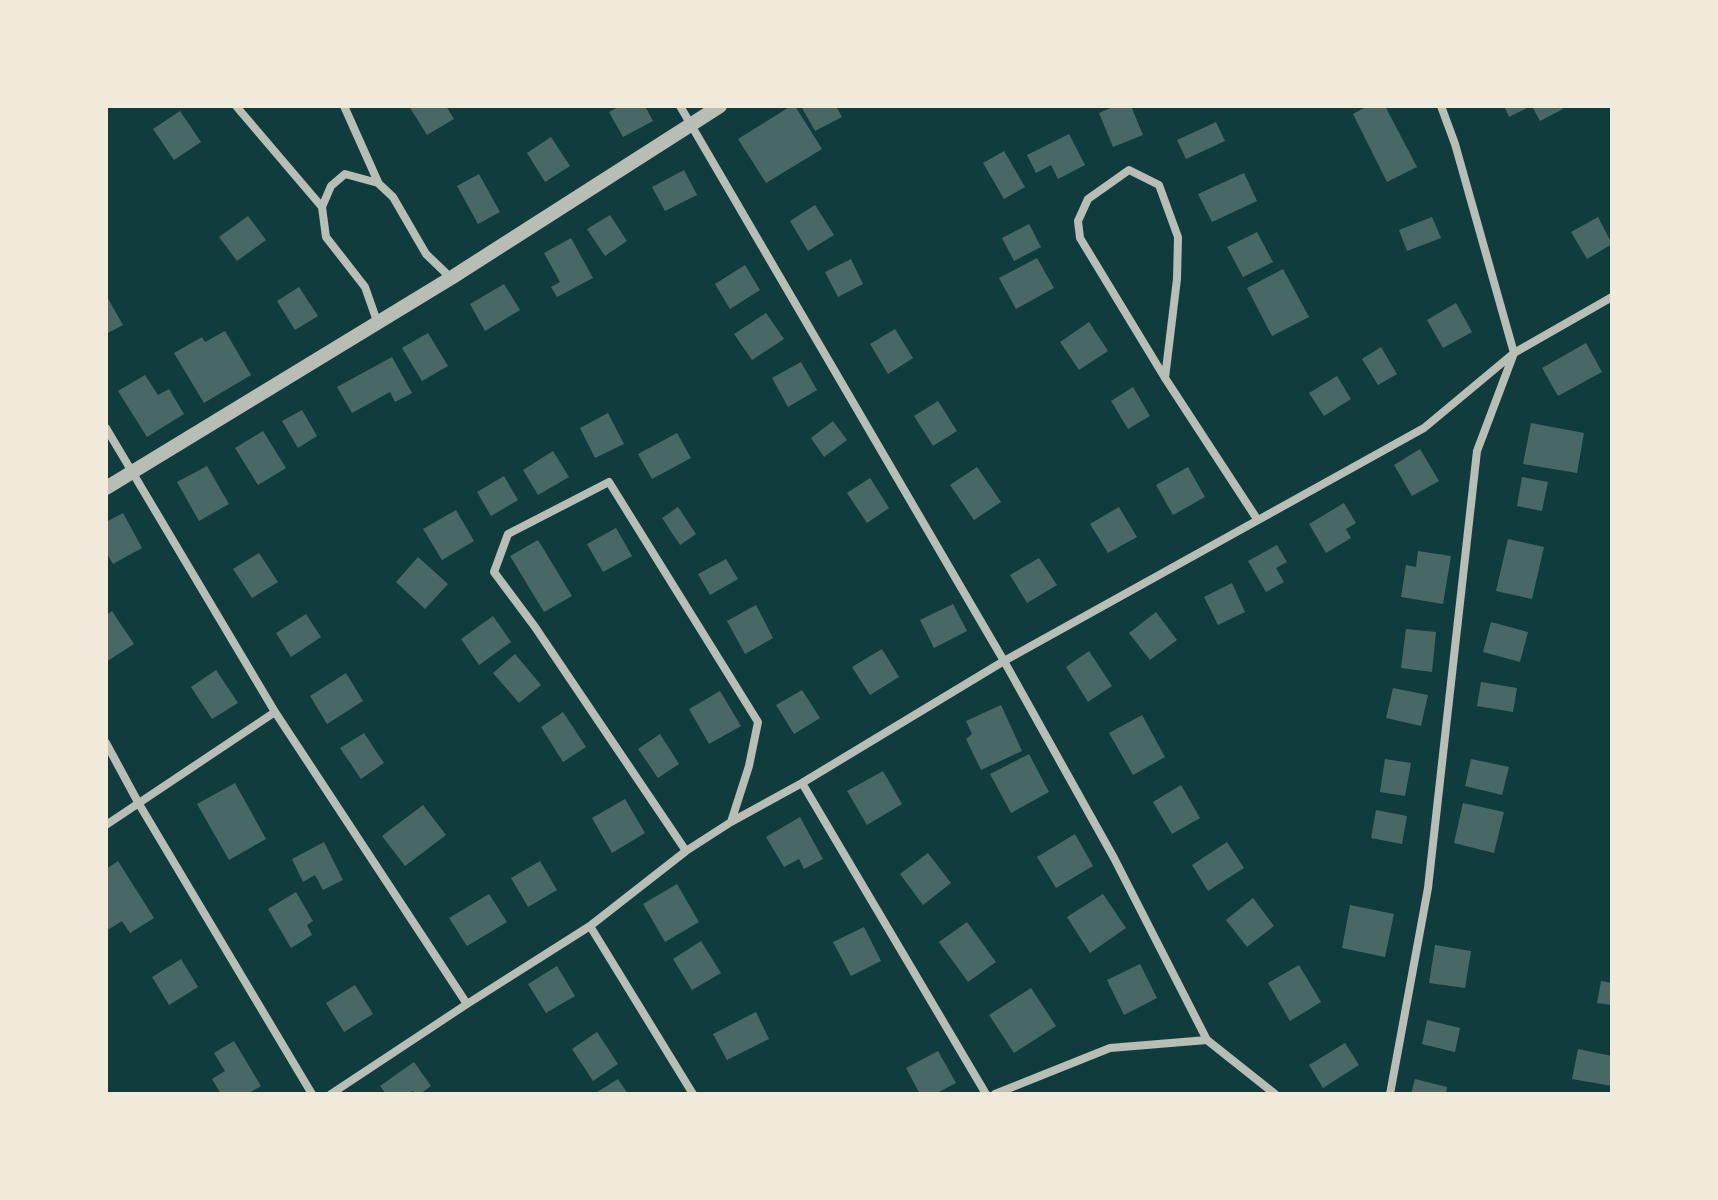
<!DOCTYPE html>
<html>
<head>
<meta charset="utf-8">
<style>
  body { margin:0 }
  #map { position:relative; width:1718px; height:1200px; overflow:hidden; background:#0f3d3e; font-family:Rubik,sans-serif }
  canvas { display:block }
  .frame { position:absolute; inset:0; border:108px solid #f1e9da; pointer-events:none }
</style>
</head>
<body>
<div id="map">
<canvas width="1718" height="1200"></canvas>
<div class="frame"></div>
</div>
<script>
const context = document.querySelector('canvas').getContext('2d');
context.lineJoin = 'round';
function fillPath(path, color) { context.fillStyle = color; context.fill(path, 'evenodd'); }
const toPath = rows => new Path2D(rows.map(r => 'M' + r).join(''));
function strokePath(path, color, width, dash) { context.strokeStyle = color; context.lineWidth = width; context.lineCap = dash ? 'butt' : 'round'; context.setLineDash(dash || []); context.stroke(path); }
const building = toPath([
  [409,106,446,106,454,119,427,135],
  [620,106,645,106,653,121,623,137,609,112],
  [791,106,795,106,822,149,766,183,738,139],
  [801,106,836,106,842,117,815,131],
  [1115,106,1131,106,1143,135,1113,147,1099,113],
  [1368,106,1385,106,1417,167,1387,182,1353,114],
  [1504,106,1531,106,1509,117],
  [1532,106,1561,106,1563,109,1540,121],
  [180,111,201,142,174,160,153,129],
  [1216,122,1225,141,1186,159,1177,140],
  [1069,134,1085,165,1058,179,1051,165,1036,173,1027,155],
  [551,137,570,166,545,182,527,153],
  [1004,151,1025,187,1004,199,983,163],
  [684,170,697,195,665,211,652,187],
  [1244,173,1257,201,1212,222,1198,194],
  [479,174,500,212,478,224,457,186],
  [815,205,834,235,808,251,790,221],
  [610,215,627,241,605,256,587,229],
  [248,216,266,240,237,261,219,237],
  [1432,217,1441,238,1407,251,1399,230],
  [1598,217,1612,244,1587,259,1571,232],
  [1029,224,1041,247,1014,261,1002,238],
  [1257,232,1273,262,1243,277,1227,247],
  [571,238,593,278,557,297,551,287,560,282,544,253],
  [1037,258,1054,288,1016,309,999,278],
  [851,259,863,284,838,297,825,272],
  [745,265,760,290,730,309,715,284],
  [1283,269,1309,317,1272,336,1247,288],
  [504,284,520,310,485,331,470,304],
  [299,287,318,316,295,330,277,301],
  [106,295,123,325,106,334],
  [1456,303,1472,332,1443,348,1427,320],
  [766,313,784,339,752,360,734,334],
  [1089,322,1108,351,1079,370,1060,342],
  [895,329,913,358,888,374,870,344],
  [225,331,251,375,204,403,174,353,202,337,205,342],
  [428,333,448,366,422,381,402,348],
  [1586,343,1602,372,1558,396,1542,368],
  [1381,347,1397,374,1378,385,1362,359],
  [392,357,412,393,395,402,390,392,352,413,337,387],
  [801,362,817,390,788,407,772,378],
  [145,375,158,395,169,389,184,414,147,437,118,391],
  [1337,376,1351,399,1324,416,1309,393],
  [1133,387,1150,416,1128,429,1111,401],
  [938,401,957,431,933,446,914,416],
  [302,410,317,436,298,448,282,421],
  [608,413,624,444,595,458,580,428],
  [833,421,847,440,824,457,811,438],
  [1531,423,1584,433,1577,473,1523,464],
  [263,431,286,468,258,485,235,448],
  [677,433,691,458,652,479,638,454],
  [1420,449,1439,481,1412,496,1394,465],
  [553,451,569,477,538,495,523,470],
  [207,466,229,504,199,521,177,482],
  [977,467,1001,502,974,520,950,485],
  [1188,467,1205,497,1173,515,1156,485],
  [504,476,518,500,491,516,477,492],
  [1522,477,1548,482,1542,511,1517,506],
  [870,478,889,508,867,523,847,493],
  [1344,503,1356,523,1346,529,1351,538,1326,553,1309,524],
  [678,507,696,534,680,545,662,518],
  [1119,507,1137,537,1108,553,1090,524],
  [456,510,474,541,442,560,423,529],
  [123,513,142,548,113,564,106,552,106,522],
  [616,528,632,556,603,572,587,544],
  [1508,539,1544,547,1532,599,1496,591],
  [538,540,572,596,544,612,510,556],
  [1277,545,1287,562,1276,568,1284,582,1266,592,1248,561],
  [1418,551,1451,556,1443,604,1401,597,1406,565,1416,567],
  [259,553,278,582,252,598,233,569],
  [418,557,448,584,425,609,396,582],
  [1039,558,1057,585,1027,603,1010,575],
  [726,559,738,579,710,595,698,574],
  [1232,583,1245,612,1218,625,1204,597],
  [953,604,967,631,934,648,920,620],
  [756,605,773,638,745,654,727,621],
  [112,611,134,644,106,662,106,615],
  [1156,612,1177,640,1150,660,1129,633],
  [306,614,321,637,291,657,276,633],
  [493,616,511,642,479,665,461,639],
  [1491,622,1528,632,1520,662,1483,652],
  [1406,629,1436,632,1432,672,1401,668],
  [882,649,899,677,870,695,852,667],
  [1089,651,1112,686,1088,702,1066,667],
  [515,654,541,685,519,703,493,673],
  [216,670,238,703,212,719,191,687],
  [346,673,363,701,327,724,310,696],
  [1481,682,1517,688,1513,712,1477,706],
  [1393,688,1428,695,1421,726,1386,718],
  [802,690,820,718,794,734,776,705],
  [720,691,741,726,709,744,689,709],
  [1001,705,1022,751,981,770,966,739,972,734,966,721],
  [563,712,586,747,563,762,541,727],
  [1142,715,1165,757,1133,775,1109,733],
  [364,733,384,763,361,779,340,748],
  [660,734,679,764,658,778,638,749],
  [1029,754,1049,792,1011,813,990,774],
  [1385,759,1411,763,1405,796,1380,792],
  [1471,759,1509,767,1502,795,1465,786],
  [883,771,902,804,867,825,847,791],
  [235,783,266,839,229,860,197,804],
  [1181,785,1200,818,1172,834,1153,802],
  [625,799,645,833,612,853,592,818],
  [1463,803,1504,812,1494,853,1454,843],
  [423,805,446,835,405,866,382,836],
  [1376,810,1407,816,1402,844,1371,838],
  [800,817,823,859,804,869,799,859,784,867,766,837],
  [1075,834,1093,866,1056,888,1037,857],
  [324,842,343,880,323,890,315,875,303,882,292,859],
  [1227,842,1244,868,1208,891,1192,865],
  [928,853,951,883,923,905,900,874],
  [118,861,154,918,130,933,122,921,106,931,106,869],
  [540,861,557,890,528,907,511,878],
  [677,884,699,922,665,942,643,904],
  [296,892,313,921,307,925,312,935,291,948,268,909],
  [489,894,507,922,467,946,449,918],
  [1103,894,1126,928,1090,953,1067,917],
  [1253,898,1274,926,1247,947,1226,920],
  [1350,905,1394,914,1385,957,1342,948],
  [967,922,996,962,968,982,939,942],
  [864,927,881,961,851,976,833,942],
  [701,941,721,973,692,990,673,959],
  [1435,945,1471,951,1465,988,1429,983],
  [181,959,198,987,169,1005,152,977],
  [1140,964,1157,998,1124,1015,1107,980],
  [1299,965,1321,1002,1290,1021,1268,983],
  [557,966,575,996,546,1013,528,984],
  [1601,981,1612,983,1612,1005,1597,1003],
  [355,985,373,1014,344,1032,326,1003],
  [1031,988,1056,1026,1014,1053,989,1015],
  [756,1012,769,1039,727,1060,713,1034],
  [1427,1020,1460,1028,1455,1052,1422,1044],
  [597,1032,618,1064,593,1081,572,1049],
  [234,1041,261,1086,247,1094,221,1094,212,1079,225,1071,214,1053],
  [1345,1043,1359,1065,1323,1088,1309,1065],
  [1578,1049,1612,1056,1612,1086,1572,1079],
  [938,1051,956,1083,935,1094,920,1094,906,1068],
  [414,1062,431,1086,420,1094,412,1091,408,1094,386,1094,380,1086],
  [618,1079,628,1094,594,1094],
  [1415,1079,1447,1087,1446,1094,1411,1094]
]);
const minor = toPath([
  [236,106,322,207],
  [344,106,378,182],
  [680,106,1004,661,1114,858,1207,1040,1275,1094],
  [378,324,365,287,326,237,322,207,331,186,345,174,378,183,393,197,426,254,451,278],
  [1165,378,1177,279,1178,237,1159,185,1129,170,1088,199,1078,221,1080,238,1165,378,1257,519],
  [106,428,275,712,467,1004],
  [106,743,139,804,312,1094],
  [802,783,986,1094],
  [106,825,275,712],
  [686,851,535,627,494,572,508,534,609,482,758,722,749,766,731,822],
  [590,926,693,1094],
  [331,1094,467,1004,590,926,686,851,731,822,802,783,1004,661,1424,428,1514,353,1612,297],
  [995,1094,1110,1048,1207,1040],
  [1390,1094,1428,888,1477,451,1514,353,1455,144,1441,106]
]);
const tertiary = toPath([
  [106,488,451,278,720,106]
]);
fillPath(building, '#486865');
strokePath(minor, '#b8beb3', 8);
strokePath(tertiary, '#b8beb3', 14);
</script>
</body>
</html>
